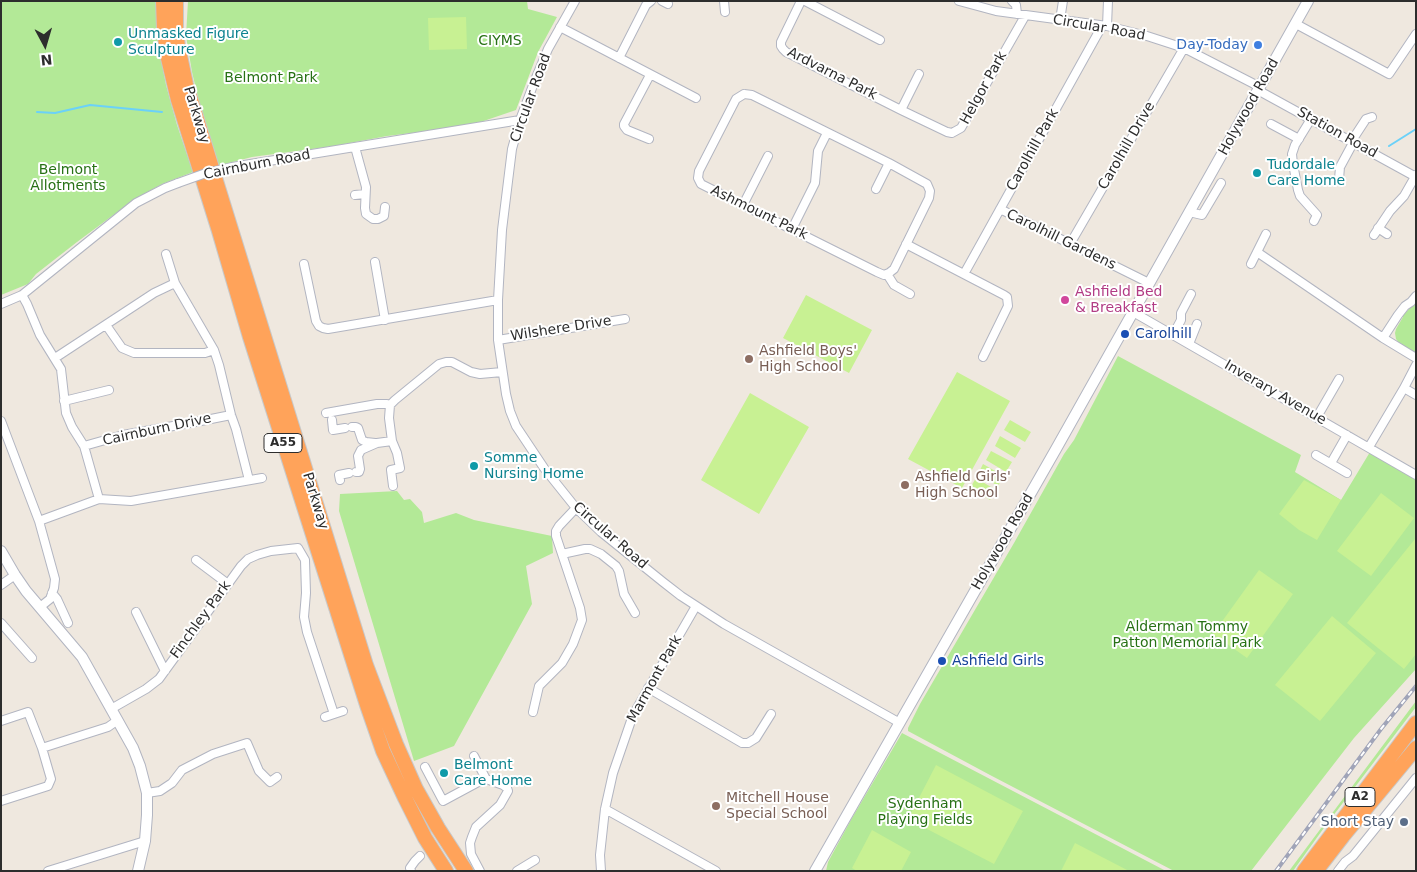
<!DOCTYPE html>
<html>
<head>
<meta charset="utf-8">
<style>
  body { margin:0 }
  #map { position:relative; width:1417px; height:872px; overflow:hidden; background:#efe8df; font-family:"DejaVu Sans",sans-serif }
  canvas { display:block }
  .frame { position:absolute; inset:0; border:2px solid #2d2d2d; pointer-events:none }
  .north { position:absolute; left:20px; top:20px; width:50px; height:50px; -webkit-text-stroke:4px #fff; paint-order:stroke; rotate:174deg; font-size:14px; font-weight:700; line-height:20px; text-align:center; color:#2d2d2d }
  .north::after { content:''; display:block; margin:auto; width:18px; height:22px; background:#2d2d2d; clip-path:polygon(50% 0,100% 100%,50% 72%,0 100%) }
</style>
</head>
<body>
<div id="map">
<canvas width="1417" height="872"></canvas>
<div class="frame"></div>
<div class="north">N</div>
</div>
<script>
const context = document.querySelector('canvas').getContext('2d');
context.lineJoin = 'round';
function fillPath(path, color) { context.fillStyle = color; context.fill(path, 'evenodd'); }
const toPath = rows => new Path2D(rows.map(r => 'M' + r).join(''));
function strokePath(path, color, width, dash) { context.strokeStyle = color; context.lineWidth = width; context.lineCap = dash ? 'butt' : 'round'; context.setLineDash(dash || []); context.stroke(path); }
function drawText(font, color, halo, rows, align = 'center') {
  context.font = font + ' "DejaVu Sans",sans-serif'; context.lineWidth = 4; context.setLineDash([]); context.textBaseline = 'middle'; context.strokeStyle = halo; context.fillStyle = color; for (const [text, x, y, turn = 0] of rows) {
    context.save(); context.translate(x, y); context.rotate((+turn || 0) * Math.PI / 180); context.textAlign = isNaN(turn) ? turn : align; if (halo) context.strokeText(text, 0, 0); context.fillText(text, 0, 0); context.restore();
  }
}
const green = toPath([
  [1,1,156,1,158,43,166,85,177,125,193,172,162,184,135,199,77,242,36,274,28,284,1,295],
  [188,1,527,1,528,9,557,17,538,52,516,110,469,126,387,136,334,146,252,157,217,166,205,127,192,72,186,36],
  [1416,302,1416,353,1400,344,1396,339,1395,333,1396,329,1403,317,1402,316],
  [1118,356,1301,455,1295,472,1341,500,1370,452,1416,480,1416,669,1354,738,1251,871,1174,871,990,775,908,731,908,728,920,704,1014,543,1064,454,1074,440],
  [397,491,404,500,410,499,422,512,424,523,456,513,474,520,552,536,553,553,526,566,532,604,454,746,414,761,339,511,340,494],
  [1416,701,1416,707,1326,825,1293,871,1289,871],
  [902,733,1166,871,826,871,828,862,852,818]
]);
const pitch = toPath([
  [466,17,467,49,429,50,428,18],
  [806,295,872,330,849,373,783,338],
  [957,372,1010,401,962,488,908,459],
  [750,393,809,427,759,514,701,480],
  [1010,420,1031,432,1025,442,1004,430],
  [1000,436,1021,448,1015,458,995,446],
  [991,451,1012,462,1006,472,986,460],
  [983,464,1004,476,998,486,978,474],
  [976,478,996,490,990,500,970,488],
  [1304,480,1341,500,1317,540,1299,530,1279,514],
  [1381,493,1414,518,1371,576,1337,551],
  [1415,539,1416,654,1404,669,1347,623],
  [1259,570,1293,594,1247,658,1213,634],
  [1332,616,1376,653,1320,721,1275,685],
  [936,765,1023,811,994,864,908,819],
  [872,830,911,852,901,871,857,871,852,868],
  [1075,843,1129,871,1061,871]
]);
const stream = toPath([
  [37,112,55,113,90,105,162,112],
  [1389,146,1416,129]
]);
const street = toPath([
  [575,1,548,49,535,80,520,120,512,149,502,230,498,300,498,340,506,394,510,411,516,426,544,468,576,508,601,532,663,582,681,596,724,624,900,723],
  [662,1,668,4],
  [724,1,725,12],
  [801,1,781,42,781,46,783,49,786,52,901,110,947,132,952,133,961,128,1025,16],
  [805,1,880,40],
  [959,1,996,11,1107,26,1147,36,1184,48,1260,87],
  [1012,1,1016,5,1017,14],
  [1060,20,1063,1],
  [1296,24,1389,74,1416,34],
  [1107,26,1108,1],
  [560,27,696,98],
  [619,58,646,5,651,1],
  [1259,89,1263,93,1416,177],
  [744,94,752,95,889,163,927,184,930,191,929,198,894,269,889,273,884,275,877,272,701,184,698,178,699,171,736,99,744,94],
  [901,110,919,74],
  [1311,119,1295,145,1292,154,1293,164,1298,190,1300,196,1317,215,1314,221],
  [1271,124,1299,139],
  [649,139,627,130,624,126,624,124,650,75],
  [1351,142,1366,119,1372,117],
  [355,147,366,187,365,208,366,214,373,219,378,219,384,216,385,207],
  [232,167,520,120],
  [1339,179,1340,167,1353,143],
  [876,189,889,163],
  [355,195,365,194],
  [743,205,768,156],
  [1000,209,1149,283],
  [1189,212,1202,215,1221,183],
  [1378,228,1387,234],
  [792,229,815,183,818,151,827,133],
  [1374,235,1390,211,1404,196,1416,175],
  [906,244,1004,295,1007,297,1008,306,983,357],
  [1070,244,1184,48],
  [1257,252,1383,338,1416,358],
  [166,254,175,283],
  [375,262,385,320],
  [304,264,316,321,319,326,323,328,328,329,498,300],
  [1251,264,1266,234],
  [887,274,894,285,910,294],
  [964,274,1102,26],
  [22,295,27,304,40,335,61,369,66,413,72,427,84,446,99,499],
  [1,304,22,295,136,203,165,188,178,183],
  [1133,312,1416,475],
  [106,325,122,348,134,353,205,353,214,350],
  [1173,335,1181,320,1181,313,1191,294],
  [1383,338,1398,315,1405,306,1411,302,1416,296],
  [498,340,625,319],
  [1189,344,1197,324],
  [55,358,154,293,175,283,214,350,219,365,231,415,236,429,249,480],
  [1404,388,1416,395],
  [64,401,109,390],
  [326,413,377,404,387,404,390,405],
  [1317,417,1339,379],
  [332,420,333,430,345,428],
  [1,421,39,521,55,579,54,588,50,599,40,607],
  [352,427,356,427,358,428,362,440,366,442,375,443],
  [84,446,123,435,201,421,231,415],
  [1369,447,1404,388,1416,365],
  [1316,455,1347,473],
  [1331,463,1347,435],
  [356,472,359,472,360,469,358,456,361,450,377,443,392,441],
  [340,480,339,475,349,473],
  [393,486,391,470,400,468,397,453,392,441,389,418,390,405,395,400,439,364,446,362,452,362,471,372,480,374,502,372],
  [39,521,99,499,131,501,262,478],
  [562,554,585,549,590,549,601,554,616,566,619,571,624,594,635,613],
  [196,560,228,584],
  [1,585,15,575],
  [52,593,57,599,68,623],
  [136,612,165,671],
  [1,623,32,658],
  [648,688,742,743,748,743,756,738,771,714],
  [111,709,146,689,159,679,228,584,241,566,248,559,257,555,271,551,298,548,305,560,306,593,304,617,307,632,334,714],
  [533,712,539,686,562,663,573,644,582,620,580,608,556,536,556,531,559,526,576,508],
  [325,717,343,711],
  [1,721,28,712,42,748,108,727,118,720],
  [425,767,443,801,482,780,486,779,474,756],
  [147,793,160,791,172,783,182,770,213,754,247,743,259,771,270,782,277,777],
  [1,801,48,786,51,779,42,748],
  [605,809,716,871],
  [48,871,145,841],
  [411,871,410,868,415,861,420,856],
  [480,871,471,854,470,843,472,837,476,827,500,805,508,791,507,788,503,785,486,779],
  [517,871,535,860],
  [601,871,600,855,605,809,613,773,633,715,696,606],
  [1338,871,1345,862,1353,856,1416,778]
]);
const secondary = toPath([
  [1,551,15,575,26,591,82,657,133,748,140,766,147,793,147,815,145,841,138,871],
  [815,871,1056,449,1308,1]
]);
const highway = toPath([
  [163,1,164,29,167,54,178,100,219,231,250,337,367,705,383,751,405,798,425,838,446,871],
  [176,1,176,31,178,46,186,84,366,665,396,744,416,789,438,828,466,871],
  [1304,871,1416,723],
  [1316,871,1343,836,1416,748]
]);
const rail = toPath([
  [1276,871,1381,729,1416,686]
]);
const streetBridge = toPath([
  [178,183,206,173,232,167]
]);
const markers = [
  [118,42,5,"#0f9aa8"],
  [1258,45,5,"#3f7fe0"],
  [1257,173,5,"#0f9aa8"],
  [1065,300,5,"#d1479c"],
  [1125,334,5,"#1a4fb4"],
  [749,359,5,"#8d6e63"],
  [474,466,5,"#0f9aa8"],
  [905,485,5,"#8d6e63"],
  [942,661,5,"#1a4fb4"],
  [444,773,5,"#0f9aa8"],
  [716,806,5,"#8d6e63"],
  [1404,822,5,"#5c6f8a"]
];
const shields = [
  [283,443,38],
  [1360,797,30]
];
const shieldNames = [
  ["A55",283,443],
  ["A2",1360,797]
];
const streetNames = [
  ["Circular Road",1099,28,10],
  ["Ardvarna Park",832,74,27],
  ["Helgor Park",984,88,-61],
  ["Circular Road",531,98,-70],
  ["Holywood Road",1249,107,-61],
  ["Parkway",196,115,73],
  ["Station Road",1337,133,29],
  ["Carolhill Drive",1127,146,-60],
  ["Carolhill Park",1033,150,-61],
  ["Cairnburn Road",257,165,-11],
  ["Ashmount Park",759,213,26],
  ["Carolhill Gardens",1061,240,26],
  ["Wilshere Drive",561,329,-9],
  ["Inverary Avenue",1275,393,30],
  ["Cairnburn Drive",157,430,-12],
  ["Parkway",315,501,73],
  ["Circular Road",610,536,41],
  ["Holywood Road",1003,542,-60],
  ["Finchley Park",201,620,-54],
  ["Marmont Park",655,679,-61]
];
const cultureNames = [
  ["Unmasked Figure",128,34],
  ["Sculpture",128,50],
  ["Tudordale",1267,165],
  ["Care Home",1267,181],
  ["Somme",484,458],
  ["Nursing Home",484,474],
  ["Belmont",454,765],
  ["Care Home",454,781]
];
const parkNames = [
  ["CIYMS",500,41],
  ["Belmont Park",271,78],
  ["Belmont",68,170],
  ["Allotments",68,186],
  ["Alderman Tommy",1187,627],
  ["Patton Memorial Park",1187,643],
  ["Sydenham",925,804],
  ["Playing Fields",925,820]
];
const shopNames = [
  ["Day-Today",1248,45]
];
const hotelNames = [
  ["Ashfield Bed",1075,292],
  ["& Breakfast",1075,308]
];
const transitNames = [
  ["Carolhill",1135,334],
  ["Ashfield Girls",952,661]
];
const educationNames = [
  ["Ashfield Boys'",759,351],
  ["High School",759,367],
  ["Ashfield Girls'",915,477],
  ["High School",915,493],
  ["Mitchell House",726,798],
  ["Special School",726,814]
];
const serviceNames = [
  ["Short Stay",1394,822]
];
fillPath(green, '#b3e997');
fillPath(pitch, '#c8f193');
strokePath(stream, '#6bd1f8', 2);
strokePath(street, '#b2b5c1', 10);
strokePath(secondary, '#b2b5c1', 12);
strokePath(highway, '#c8c8c8', 16);
strokePath(street, '#fff', 8);
strokePath(secondary, '#fff', 10);
strokePath(highway, '#ffa35a', 14);
strokePath(rail, '#a0a4b8', 4);
strokePath(rail, '#fff', 2, [5.5]);
strokePath(streetBridge, '#b2b5c1', 10, []);
strokePath(streetBridge, '#fff', 8);
for (const [x, y, r, color] of markers) { const dot = new Path2D(); dot.arc(x, y, r, 0, 2 * Math.PI); context.fillStyle = color; context.fill(dot); strokePath(dot, '#fff', 2); }
for (const [x, y, w] of shields) { const box = new Path2D(); box.roundRect(x - w / 2, y - 9.5, w, 19, 4); context.fillStyle = '#fff'; context.fill(box); strokePath(box, '#2d2d2d', 1); }
drawText('bold 12px', '#2d2d2d', null, shieldNames);
drawText('14px', '#2d2d2d', '#fff', streetNames);
drawText('14px', '#0d838f', '#fff', cultureNames, 'left');
drawText('14px', '#277115', '#fff', parkNames);
drawText('14px', '#366cbe', '#fff', shopNames, 'right');
drawText('14px', '#b23c85', '#fff', hotelNames, 'left');
drawText('14px', '#164399', '#fff', transitNames, 'left');
drawText('14px', '#785e54', '#fff', educationNames, 'left');
drawText('14px', '#4e5e75', '#fff', serviceNames, 'right');
</script>
</body>
</html>
